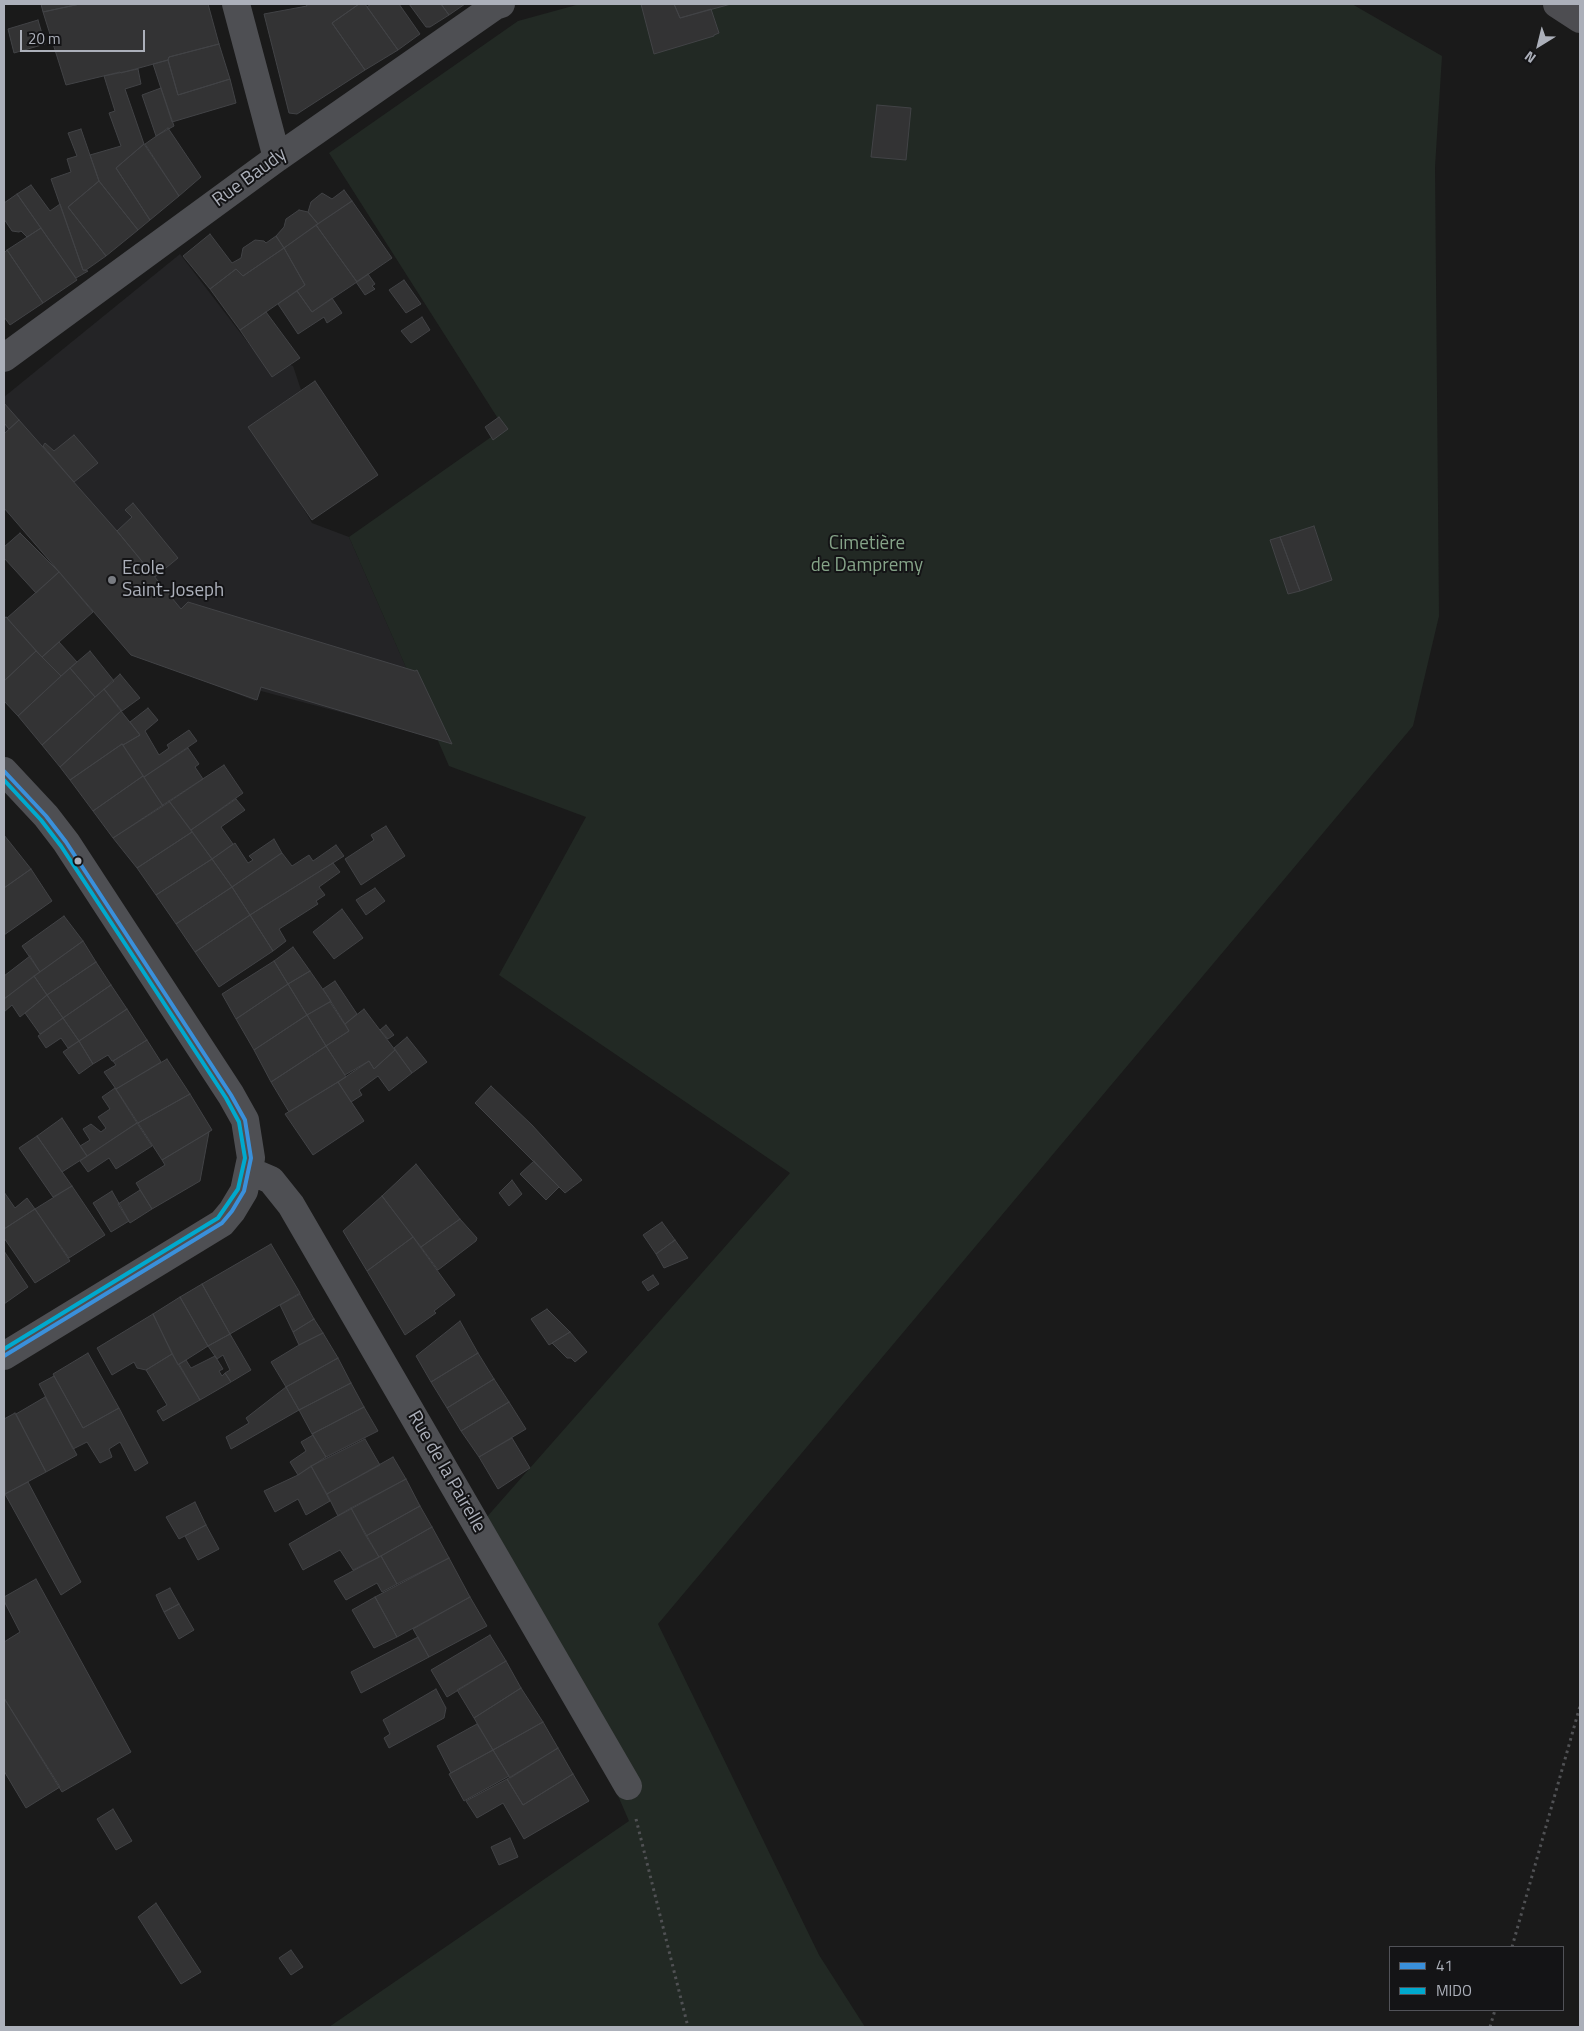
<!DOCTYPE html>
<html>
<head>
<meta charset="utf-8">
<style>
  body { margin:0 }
  #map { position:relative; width:1584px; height:2031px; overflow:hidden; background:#1a1a1a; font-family:"Titillium Web",sans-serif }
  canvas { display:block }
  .frame { position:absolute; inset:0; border:5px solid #acb0ba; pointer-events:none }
  .legend { position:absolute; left:1389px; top:1946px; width:175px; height:65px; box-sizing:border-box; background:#141416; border:1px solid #515258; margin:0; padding:6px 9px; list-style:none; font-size:15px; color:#acb0ba }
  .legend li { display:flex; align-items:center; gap:10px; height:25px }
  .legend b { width:25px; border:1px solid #515258 }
  .north { position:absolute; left:1514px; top:20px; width:50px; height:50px; -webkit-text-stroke:4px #141416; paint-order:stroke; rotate:216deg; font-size:14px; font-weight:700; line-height:20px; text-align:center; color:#acb0ba }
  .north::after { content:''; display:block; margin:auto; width:18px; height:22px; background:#acb0ba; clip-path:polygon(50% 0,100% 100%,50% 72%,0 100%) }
  .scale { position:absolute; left:20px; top:30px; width:125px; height:22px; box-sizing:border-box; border:2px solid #acb0ba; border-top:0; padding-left:6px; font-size:15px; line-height:18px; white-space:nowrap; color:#acb0ba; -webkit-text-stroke:4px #141416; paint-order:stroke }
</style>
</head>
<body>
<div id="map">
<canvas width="1584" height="2031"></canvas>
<div class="frame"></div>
<ul class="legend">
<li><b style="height:6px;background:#3a90db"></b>41</li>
<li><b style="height:6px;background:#00a9ce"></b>MIDO</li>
</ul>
<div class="north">N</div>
<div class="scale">20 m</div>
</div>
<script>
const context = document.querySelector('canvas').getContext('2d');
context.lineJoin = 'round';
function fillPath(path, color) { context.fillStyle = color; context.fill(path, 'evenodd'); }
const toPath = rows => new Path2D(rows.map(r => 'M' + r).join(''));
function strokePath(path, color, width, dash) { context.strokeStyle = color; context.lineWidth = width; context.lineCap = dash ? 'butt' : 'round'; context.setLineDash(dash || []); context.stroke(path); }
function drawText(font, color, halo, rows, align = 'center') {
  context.font = font + ' "Titillium Web",sans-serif'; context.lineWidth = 4; context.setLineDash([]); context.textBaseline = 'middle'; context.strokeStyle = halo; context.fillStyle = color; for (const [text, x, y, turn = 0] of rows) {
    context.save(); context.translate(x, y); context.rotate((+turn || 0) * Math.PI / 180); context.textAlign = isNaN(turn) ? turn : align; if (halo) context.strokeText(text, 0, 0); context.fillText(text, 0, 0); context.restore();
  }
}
const built = toPath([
  [180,254,252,348,293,366,301,390,253,424,312,523,349,537,437,738,261,691,255,701,128,651,4,508,4,397]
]);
const green = toPath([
  [580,4,1352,4,1442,56,1435,167,1439,616,1413,726,658,1624,819,1955,865,2027,329,2027,629,1821,572,1690,478,1527,790,1173,499,975,586,817,449,766,349,537,504,428,329,153,518,21]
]);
const building = toPath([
  [41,4,80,4,43,12,41,4],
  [80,4,208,4,219,44,169,57,168,60,121,73,120,72,66,85,43,12,80,4],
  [306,4,359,4,332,23,365,70,297,114,289,113,264,14,307,6,306,4],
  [359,4,365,4,398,50,365,70,332,23,359,4],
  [371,4,399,4,420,34,398,50,367,7,371,4],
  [409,4,441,4,449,15,430,27,426,27,409,4],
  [441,4,465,4,449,15,441,4],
  [641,4,674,4,680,18,711,9,719,33,714,35,714,36,654,54,641,4],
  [674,4,731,4,680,18,674,4],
  [38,20,45,44,14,53,8,29,38,20],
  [219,44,230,79,178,95,168,60,169,57,219,44],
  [168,60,178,95,230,79,236,103,172,122,153,64,168,60],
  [138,69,141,84,125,89,144,144,116,168,150,220,138,230,99,181,90,155,121,146,109,113,115,111,104,76,138,69],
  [161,88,174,126,156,136,142,95,161,88],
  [877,105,911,108,906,160,871,157,877,105],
  [168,128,201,177,179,196,145,144,168,128],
  [81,129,99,181,68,207,106,256,86,270,83,270,51,179,71,172,67,159,77,156,68,133,81,129],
  [144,144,179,196,150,220,116,168,144,144],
  [99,181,138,230,106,256,68,207,99,181],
  [31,185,50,211,60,204,83,270,88,271,76,278,17,194,31,185],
  [344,190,352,201,318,224,308,212,311,202,322,193,332,199,344,190],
  [17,194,41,228,27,237,21,231,19,232,12,231,4,219,4,203,17,194],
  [352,201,392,258,357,282,316,225,352,201],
  [299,210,308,212,318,224,284,248,276,236,284,227,286,219,299,210],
  [316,225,357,282,312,312,297,291,305,285,284,248,316,225],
  [41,228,77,280,43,303,7,250,41,228],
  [210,234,232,263,241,258,243,248,255,240,264,241,266,243,276,236,284,248,243,276,236,269,210,289,183,256,210,234],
  [284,248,305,285,240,330,210,289,236,269,243,276,284,248],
  [7,250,43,303,10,325,4,317,4,253,7,250],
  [368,274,375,284,372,286,375,289,365,295,356,282,368,274],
  [404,280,421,304,406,313,389,290,404,280],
  [297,291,312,312,332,298,342,313,327,323,324,317,298,334,278,304,297,291],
  [266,312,300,358,272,377,240,330,266,312],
  [422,317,430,330,411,343,401,331,422,317],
  [315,381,378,475,312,520,248,427,315,381],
  [4,403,19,420,9,429,4,423,4,403],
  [499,417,508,429,493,440,485,427,499,417],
  [19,420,117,531,181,609,188,602,415,671,417,670,452,744,261,687,257,700,131,655,4,508,4,434,19,420],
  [74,435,98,463,74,482,43,446,45,443,54,451,74,435],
  [133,503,178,558,155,577,117,531,132,517,125,510,133,503],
  [1314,526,1332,580,1300,591,1280,537,1314,526],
  [20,533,59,572,36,593,4,558,4,547,20,533],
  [1280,537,1300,591,1288,594,1270,540,1280,537],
  [59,572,93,612,42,657,7,618,59,572],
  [6,617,36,651,4,681,4,619,6,617],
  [59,642,77,662,61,676,42,657,59,642],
  [36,651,61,676,18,716,4,701,4,681,36,651],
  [90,651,114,681,95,697,70,668,90,651],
  [70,668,95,697,42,745,18,716,70,668],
  [120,674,140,698,122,711,104,689,120,674],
  [104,689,121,711,60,767,42,745,104,689],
  [148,708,158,720,145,731,159,755,169,748,167,745,189,730,197,741,144,777,123,745,140,735,130,722,148,708],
  [121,711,140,735,123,745,122,744,70,780,60,767,121,711],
  [122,744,143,776,93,811,70,780,122,744],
  [188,748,199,764,195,767,203,779,163,806,144,777,188,748],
  [224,765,243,793,191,830,169,801,224,765],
  [143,776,163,806,113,838,93,811,143,776],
  [236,799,245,810,221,827,233,844,212,859,191,830,236,799],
  [169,801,192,832,137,868,113,838,169,801],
  [386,826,405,856,361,885,345,859,374,840,371,835,386,826],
  [192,832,212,859,156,895,137,868,192,832],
  [4,835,31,869,4,888,4,835],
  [274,839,282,853,232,887,212,859,235,843,248,863,253,860,249,856,274,839],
  [336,845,344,856,250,915,232,887,280,854,282,853,292,866,309,855,313,861,336,845],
  [212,859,232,887,176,924,156,895,212,859],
  [333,863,340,872,319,887,325,895,316,901,318,904,279,929,286,941,273,951,250,915,333,863],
  [31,869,52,901,4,935,4,888,31,869],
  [232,887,250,915,195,952,176,924,232,887],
  [375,888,385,901,366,915,356,900,375,888],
  [342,909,363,938,334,959,313,932,342,909],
  [250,915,273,951,219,987,195,952,250,915],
  [64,916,83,941,40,972,22,946,64,916],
  [83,941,96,962,47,995,34,976,83,941],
  [293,947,310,971,288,984,274,961,293,947],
  [30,956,40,972,4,999,4,976,30,956],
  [274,961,288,984,236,1019,222,994,274,961],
  [96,962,111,985,63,1018,47,995,96,962],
  [310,971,331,1001,307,1015,288,984,310,971],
  [34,976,47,995,20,1017,12,1005,4,1012,4,999,34,976],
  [335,981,357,1014,345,1024,323,989,335,981],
  [288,984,307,1015,254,1050,236,1019,288,984],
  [111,985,127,1009,79,1041,63,1018,111,985],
  [47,995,63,1018,40,1034,25,1013,47,995],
  [330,1002,349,1031,326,1046,307,1015,330,1002],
  [127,1009,147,1040,113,1061,112,1061,108,1055,93,1064,79,1041,127,1009],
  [364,1009,395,1050,374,1069,369,1061,345,1075,326,1046,349,1031,345,1024,364,1009],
  [307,1015,326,1046,271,1082,254,1050,307,1015],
  [63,1018,79,1041,68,1048,61,1038,46,1048,38,1036,63,1018],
  [386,1025,394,1035,388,1039,380,1030,386,1025],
  [407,1037,427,1062,412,1073,394,1048,407,1037],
  [147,1040,161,1062,116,1089,104,1072,116,1065,113,1061,147,1040],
  [79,1041,93,1064,79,1074,63,1052,79,1041],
  [326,1046,346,1077,289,1112,271,1082,326,1046],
  [395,1050,412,1073,389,1091,378,1076,359,1090,362,1095,351,1102,338,1082,369,1061,374,1069,395,1050],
  [167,1059,190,1094,138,1123,116,1089,167,1059],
  [338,1082,364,1121,313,1155,285,1114,338,1082],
  [491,1086,532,1125,582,1180,565,1193,475,1103,491,1086],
  [115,1088,137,1123,87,1156,80,1146,90,1140,83,1129,91,1124,101,1132,106,1128,98,1117,110,1109,102,1097,115,1088],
  [190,1094,212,1130,162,1160,138,1123,190,1094],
  [62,1118,87,1156,62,1172,37,1136,62,1118],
  [137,1123,152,1146,116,1169,109,1158,88,1172,80,1161,137,1123],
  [209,1132,200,1181,152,1209,136,1183,165,1165,162,1160,209,1132],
  [37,1136,72,1186,53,1197,19,1148,37,1136],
  [534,1161,559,1187,546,1200,520,1174,534,1161],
  [416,1164,460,1219,421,1247,382,1196,416,1164],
  [512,1180,522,1194,509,1206,499,1193,512,1180],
  [72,1186,105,1235,69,1258,35,1209,72,1186],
  [140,1190,152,1209,130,1223,118,1204,140,1190],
  [112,1191,129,1221,111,1232,93,1203,112,1191],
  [4,1192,15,1208,27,1198,35,1209,4,1229,4,1192],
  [382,1196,413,1237,367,1271,343,1231,382,1196],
  [35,1209,70,1261,35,1283,4,1238,4,1229,35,1209],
  [460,1219,477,1238,476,1241,438,1270,421,1247,460,1219],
  [662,1222,675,1240,656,1254,643,1235,662,1222],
  [413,1237,455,1295,434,1311,436,1313,405,1335,367,1271,413,1237],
  [675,1240,688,1258,664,1268,656,1254,675,1240],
  [271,1244,300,1293,230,1334,202,1284,271,1244],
  [4,1251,28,1287,4,1304,4,1251],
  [653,1275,659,1284,648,1291,642,1282,653,1275],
  [202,1284,230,1334,208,1346,180,1297,202,1284],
  [300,1294,314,1319,293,1332,280,1305,300,1294],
  [180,1297,208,1346,178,1365,153,1314,180,1297],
  [547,1309,570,1332,549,1345,531,1319,547,1309],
  [153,1314,172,1354,146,1370,137,1368,134,1362,112,1375,97,1348,153,1314],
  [314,1319,323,1333,299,1345,293,1332,314,1319],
  [460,1321,478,1353,431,1382,416,1356,460,1321],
  [570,1332,587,1352,575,1362,571,1358,567,1358,552,1343,570,1332],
  [323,1333,338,1358,286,1387,271,1362,299,1345,323,1333],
  [230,1334,251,1370,231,1382,225,1373,230,1370,223,1355,217,1359,208,1346,230,1334],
  [88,1353,119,1408,83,1428,53,1374,88,1353],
  [478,1353,494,1379,447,1408,431,1382,478,1353],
  [172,1354,200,1400,163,1421,157,1411,167,1405,146,1370,172,1354],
  [215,1356,223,1369,219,1371,222,1376,225,1373,231,1382,200,1400,179,1364,186,1360,191,1368,215,1356],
  [338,1358,351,1383,299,1410,286,1387,338,1358],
  [54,1376,83,1428,119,1408,148,1463,135,1471,120,1442,109,1449,112,1457,100,1463,87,1442,73,1449,39,1384,54,1376],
  [494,1379,509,1402,461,1431,447,1408,494,1379],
  [351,1383,364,1407,312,1434,299,1410,351,1383],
  [286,1387,299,1410,231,1449,226,1437,249,1423,246,1418,286,1387],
  [45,1397,77,1455,46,1472,16,1414,45,1397],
  [509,1402,526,1429,479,1457,461,1431,509,1402],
  [364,1407,378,1431,326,1457,312,1434,364,1407],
  [15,1413,46,1472,5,1494,4,1419,15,1413],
  [313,1435,326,1457,298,1475,290,1462,306,1451,301,1442,313,1435],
  [512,1438,530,1468,498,1489,479,1457,512,1438],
  [365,1439,380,1465,327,1494,311,1466,365,1439],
  [393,1457,406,1479,338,1516,327,1494,393,1457],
  [311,1466,330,1501,306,1515,298,1499,275,1512,264,1491,298,1475,311,1466],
  [406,1479,420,1506,366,1536,351,1508,406,1479],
  [28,1482,81,1582,61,1595,5,1494,28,1482],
  [195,1502,206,1525,179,1539,166,1517,195,1502],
  [420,1506,432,1527,379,1557,366,1536,420,1506],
  [351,1508,379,1557,353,1570,340,1550,303,1570,289,1544,351,1508],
  [206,1525,219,1549,198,1560,185,1536,206,1525],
  [432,1527,449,1558,397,1584,381,1556,432,1527],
  [381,1556,397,1584,382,1592,377,1583,346,1600,334,1581,381,1556],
  [449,1558,470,1597,397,1637,375,1597,449,1558],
  [36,1579,131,1752,62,1792,4,1698,4,1642,20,1632,4,1601,4,1597,36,1579],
  [170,1588,179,1604,164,1612,156,1595,170,1588],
  [375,1597,397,1637,374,1648,352,1610,375,1597],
  [470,1597,487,1626,429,1657,413,1629,470,1597],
  [179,1604,194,1630,179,1639,164,1612,179,1604],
  [490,1635,506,1661,447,1697,431,1670,490,1635],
  [418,1637,429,1657,361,1693,351,1672,418,1637],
  [506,1661,521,1688,474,1718,457,1690,506,1661],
  [521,1688,543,1722,493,1750,474,1718,521,1688],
  [436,1689,446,1708,444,1718,389,1748,384,1738,390,1734,383,1720,436,1689],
  [4,1698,60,1787,26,1808,4,1771,4,1698],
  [543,1722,558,1748,510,1778,493,1750,543,1722],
  [477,1724,493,1750,451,1773,437,1746,477,1724],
  [558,1748,573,1774,523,1805,507,1779,558,1748],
  [493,1750,509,1776,464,1801,449,1774,493,1750],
  [573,1774,589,1801,524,1839,503,1803,477,1818,466,1801,507,1779,523,1805,573,1774],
  [113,1809,132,1841,116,1850,97,1819,113,1809],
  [510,1838,518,1857,499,1865,491,1847,510,1838],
  [156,1903,201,1972,181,1984,138,1917,156,1903],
  [291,1950,303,1967,291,1975,279,1958,291,1950]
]);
const path = toPath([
  [636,1819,688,2027],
  [1512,1947,1580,1706],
  [1490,2027,1495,2010]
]);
const street = toPath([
  [236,4,277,158],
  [4,358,277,158,495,6,501,4],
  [4,771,46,816,66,842,231,1095,245,1120,251,1158,244,1191,232,1211,222,1223,4,1356],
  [250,1171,271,1180,291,1205,628,1786]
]);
const secondary = toPath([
  [1557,4,1580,19]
]);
const bus1 = toPath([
  [4,771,46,816,66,842,231,1095,245,1120,251,1158,244,1191,232,1211,222,1223,4,1356]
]);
const bus2 = toPath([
  [4,780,41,820,61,846,226,1098,239,1122,245,1158,238,1189,218,1218,4,1349]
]);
const markers = [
  [112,580,5,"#797c82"],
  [78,861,4.5,"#acb0ba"]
];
const streetNames = [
  ["Rue Baudy",250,178,-36],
  ["Rue de la Pairelle",446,1472,60]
];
const parkNames = [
  ["Cimetière",867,544],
  ["de Dampremy",867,566]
];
const poiNames = [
  ["Ecole",122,569],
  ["Saint-Joseph",122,591]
];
fillPath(built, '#242426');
fillPath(green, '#222924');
fillPath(building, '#333334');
strokePath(building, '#424346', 1);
strokePath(path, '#505154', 3, [2.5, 4]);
strokePath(street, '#4e4f53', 28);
strokePath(secondary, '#4d4d51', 28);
strokePath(bus1, '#3a90db', 4);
strokePath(bus2, '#00a9ce', 4);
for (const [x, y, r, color] of markers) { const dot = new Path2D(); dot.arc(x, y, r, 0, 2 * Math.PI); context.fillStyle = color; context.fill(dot); strokePath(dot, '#141416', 2); }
drawText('19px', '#acb0ba', '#141416', streetNames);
drawText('19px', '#85a388', '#141416', parkNames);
drawText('19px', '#acb0ba', '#141416', poiNames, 'left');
</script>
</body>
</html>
